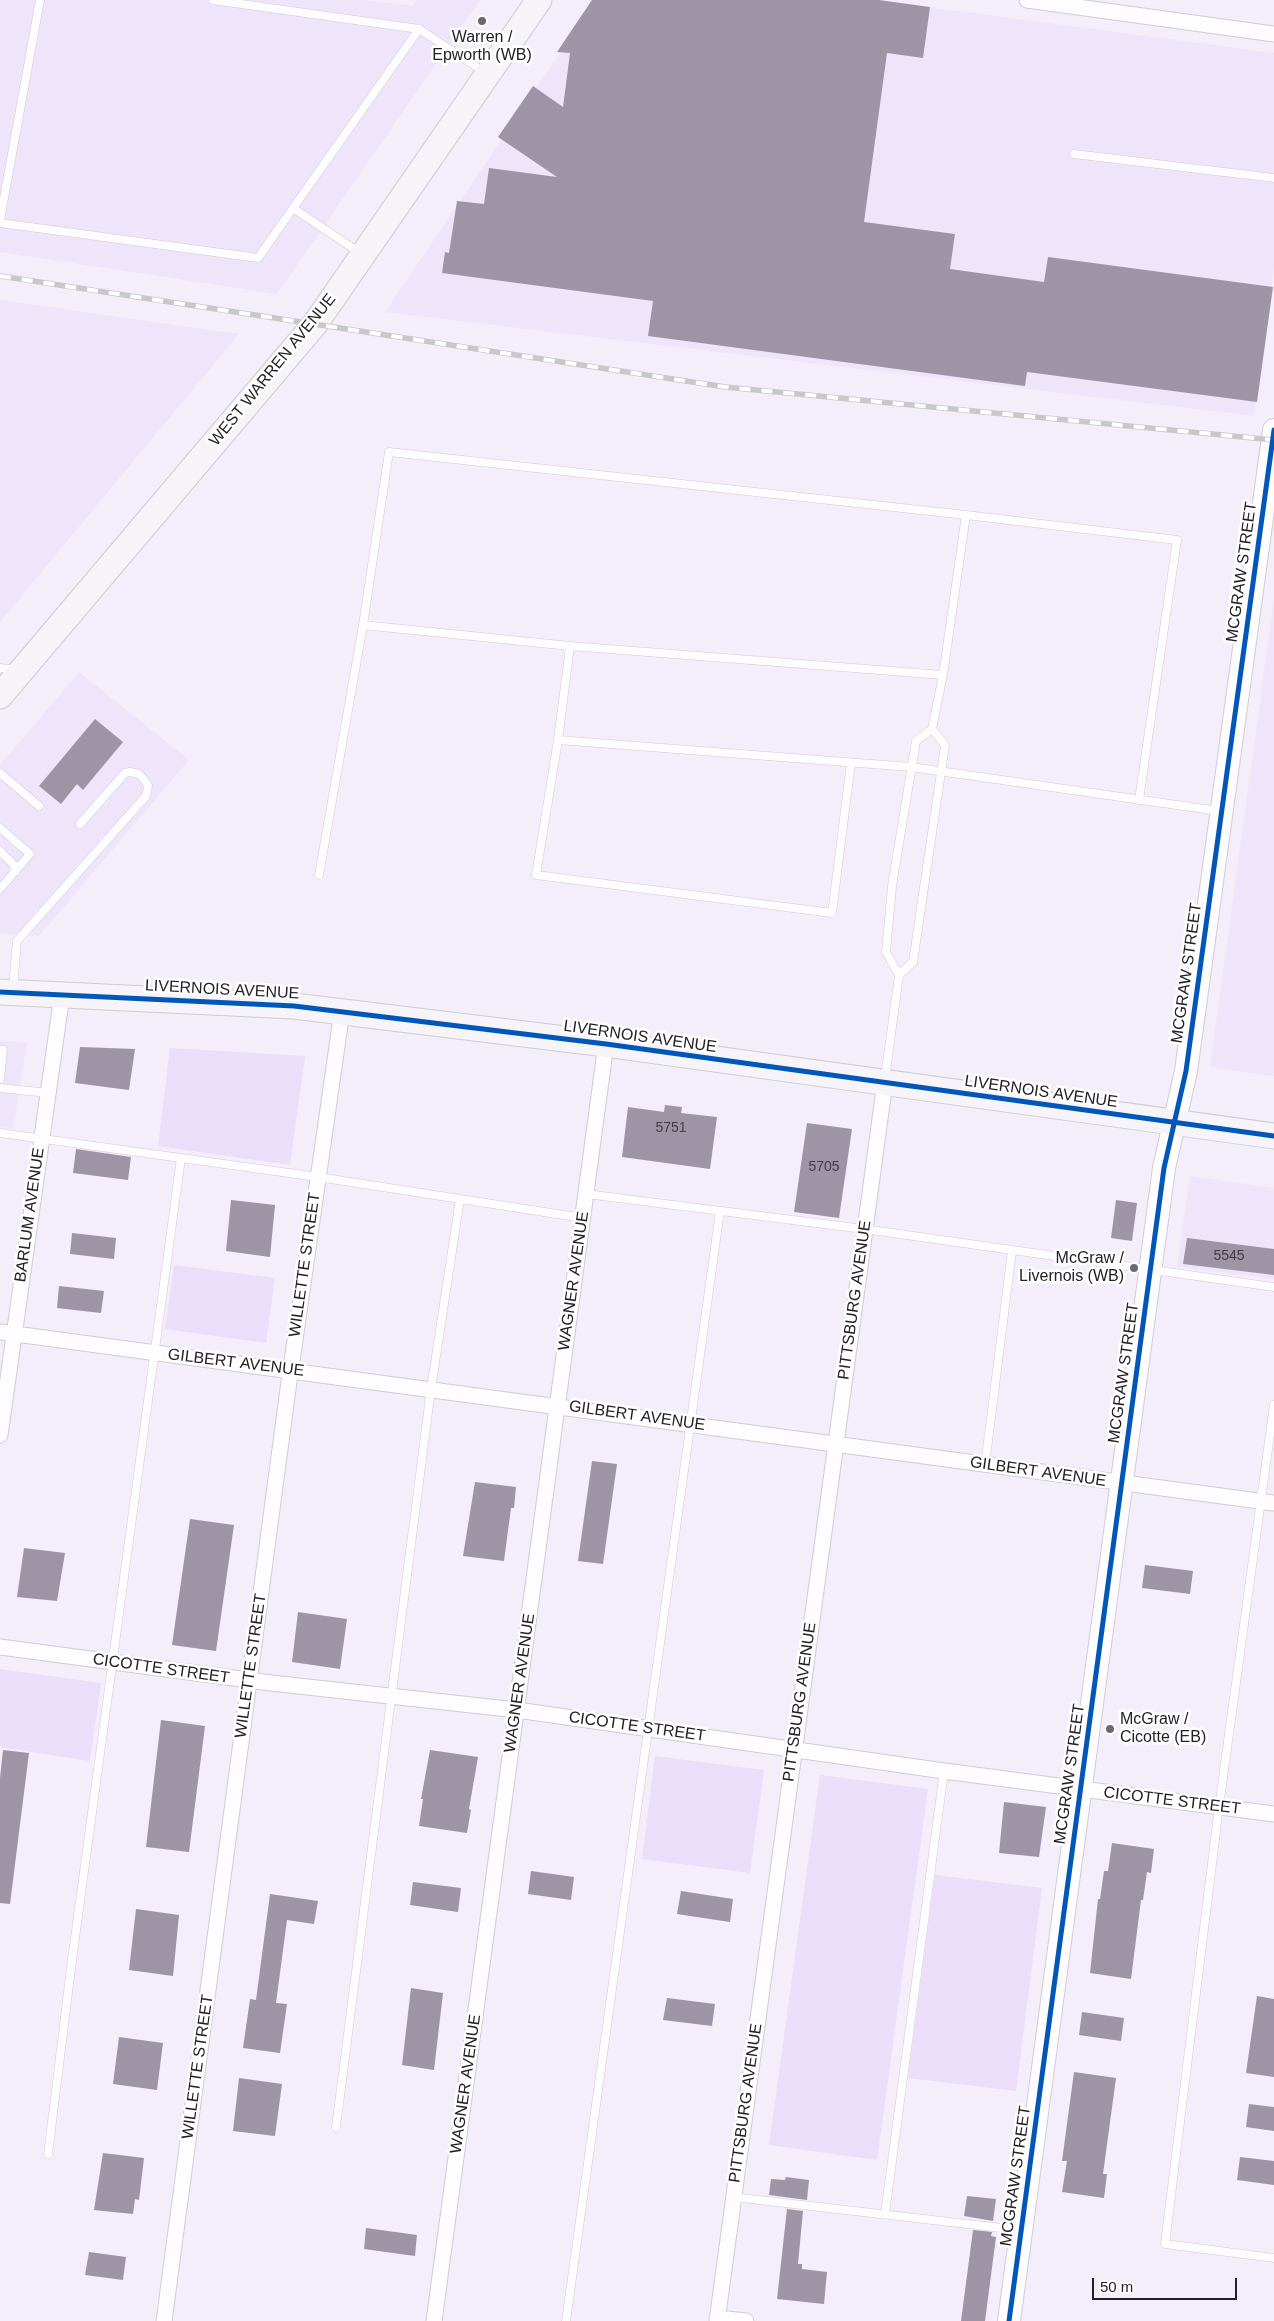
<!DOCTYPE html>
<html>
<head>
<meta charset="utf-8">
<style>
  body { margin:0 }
  #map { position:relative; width:1274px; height:2321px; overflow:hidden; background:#f3eef9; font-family:Arial,sans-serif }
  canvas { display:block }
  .scale { position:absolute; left:1092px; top:2278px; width:145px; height:22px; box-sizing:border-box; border:2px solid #242028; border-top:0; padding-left:6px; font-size:15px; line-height:18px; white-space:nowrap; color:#242028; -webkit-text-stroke:4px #fff; paint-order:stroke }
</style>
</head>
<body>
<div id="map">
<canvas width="1274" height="2321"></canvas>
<div class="scale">50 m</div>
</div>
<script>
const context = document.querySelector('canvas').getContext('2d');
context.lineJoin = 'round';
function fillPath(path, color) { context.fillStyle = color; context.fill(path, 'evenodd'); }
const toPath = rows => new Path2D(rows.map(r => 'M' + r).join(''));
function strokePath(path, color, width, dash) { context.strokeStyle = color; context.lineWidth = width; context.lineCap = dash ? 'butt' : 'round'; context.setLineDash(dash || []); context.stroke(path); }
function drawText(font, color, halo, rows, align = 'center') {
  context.font = font + ' Arial,sans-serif'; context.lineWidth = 5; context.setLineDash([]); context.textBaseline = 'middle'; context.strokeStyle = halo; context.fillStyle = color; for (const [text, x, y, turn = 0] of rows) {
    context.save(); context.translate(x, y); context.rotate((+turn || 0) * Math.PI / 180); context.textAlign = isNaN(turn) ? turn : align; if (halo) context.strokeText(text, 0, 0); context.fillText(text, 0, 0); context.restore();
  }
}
const built = toPath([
  [0,0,364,0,414,6,416,0,480,0,277,294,0,252],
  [596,0,875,0,1274,53,1274,268,1254,416,385,312],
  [0,300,239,334,0,622],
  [1274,600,1274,1076,1210,1067],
  [79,672,189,760,39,936,0,934,0,765],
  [0,1041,27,1042,13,1129,0,1127],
  [1190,1176,1274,1188,1274,1279,1177,1267]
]);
const green = toPath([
  [170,1048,305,1056,290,1165,158,1146],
  [174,1265,275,1278,266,1343,165,1329],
  [0,1669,101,1683,90,1761,0,1747],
  [655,1756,764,1770,750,1873,642,1859],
  [820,1775,928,1789,877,2160,769,2145],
  [935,1875,1042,1888,1016,2091,908,2078]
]);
const building = toPath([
  [592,0,879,0,930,7,923,58,887,53,864,222,955,234,950,269,1044,282,1048,257,1273,287,1257,402,1027,372,1025,386,648,336,653,301,442,273,445,252,449,253,457,201,484,204,489,168,557,177,498,137,533,86,563,107,570,53,557,52],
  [95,719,123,742,83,790,77,784,61,804,39,786],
  [80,1047,135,1049,129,1090,75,1083],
  [665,1105,682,1107,681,1113,717,1117,710,1169,622,1157,628,1107,664,1112],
  [807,1123,852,1129,839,1218,794,1212],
  [76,1149,131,1157,128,1180,73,1173],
  [231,1200,275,1205,270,1257,226,1251],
  [1116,1200,1137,1203,1132,1241,1111,1238],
  [72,1233,116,1238,114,1259,70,1254],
  [1187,1238,1274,1249,1274,1275,1183,1264],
  [59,1286,104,1291,101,1313,57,1308],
  [592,1461,617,1464,603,1564,578,1561],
  [475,1482,516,1487,514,1508,511,1508,504,1561,463,1556],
  [190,1519,234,1525,216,1651,172,1645],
  [24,1548,65,1553,57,1601,17,1597],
  [1145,1565,1193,1571,1190,1594,1142,1588],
  [298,1612,347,1619,340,1669,292,1662],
  [161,1720,205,1726,189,1852,146,1847],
  [3,1750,29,1753,10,1904,0,1903,0,1778],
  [430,1750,478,1757,469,1809,471,1810,467,1833,419,1826,423,1799,421,1799],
  [1004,1802,1046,1807,1039,1857,999,1853],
  [1112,1843,1154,1849,1151,1873,1147,1872,1143,1900,1141,1900,1131,1979,1090,1973,1098,1899,1100,1899,1104,1871,1108,1871],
  [531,1871,574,1877,571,1900,528,1894],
  [413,1882,461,1888,458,1912,410,1905],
  [681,1891,733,1899,730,1922,677,1914],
  [270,1894,318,1901,314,1924,287,1920,276,2003,287,2004,280,2053,243,2048,250,1999,256,2000],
  [136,1909,179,1915,173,1976,129,1970],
  [411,1988,443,1993,434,2070,402,2065],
  [1257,1996,1274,1999,1274,2077,1246,2073],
  [667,1998,715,2004,712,2026,663,2020],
  [1082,2012,1124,2018,1121,2041,1079,2035],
  [119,2037,163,2043,157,2090,113,2084],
  [1074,2072,1116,2078,1103,2174,1107,2174,1104,2198,1062,2192,1067,2161,1062,2161],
  [239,2078,282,2084,275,2136,233,2131],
  [1249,2104,1274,2107,1274,2131,1246,2127],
  [103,2153,144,2158,139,2200,135,2199,133,2214,94,2210],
  [1240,2157,1274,2161,1274,2185,1237,2180],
  [786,2177,809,2180,807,2200,769,2195,771,2179,785,2180],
  [967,2196,996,2199,993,2221,964,2216],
  [787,2209,803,2211,798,2264,802,2264,802,2269,827,2272,824,2304,777,2299],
  [366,2228,417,2235,415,2256,364,2249],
  [973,2230,992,2232,991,2236,996,2237,985,2321,961,2321],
  [89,2252,126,2257,123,2280,85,2275]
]);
const lane = toPath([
  [213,0,419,29,486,73],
  [1074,154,1274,178],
  [293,208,360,253],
  [0,220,40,0],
  [0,223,258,258,419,29],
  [363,625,570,646],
  [0,668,17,670],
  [943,675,966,515,1177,540,1139,800],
  [558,740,570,646,943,675,932,729],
  [851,763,832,913,536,875,558,740,911,767,1219,811],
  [0,773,39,806],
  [0,828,30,854,0,889],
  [0,851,14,865,15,872],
  [319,875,363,625,389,452,966,515],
  [13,989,17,941,146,796,148,786,145,781,139,774,130,772,125,773,80,824],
  [0,1050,3,1050,0,1079],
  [885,1078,899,975,886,952,892,886,916,741,932,729,945,745,913,962,899,975],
  [0,1088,48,1093],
  [0,1133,318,1177,583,1218],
  [586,1194,864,1229,1274,1287],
  [1274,1405,1219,1807,1165,2244,1274,2258],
  [985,1465,1012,1251],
  [336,2127,431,1389,460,1199],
  [48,2154,72,1960,181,1158],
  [733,2197,1019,2230],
  [885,2214,944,1771],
  [566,2321,720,1211]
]);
const street = toPath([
  [1027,0,1274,34],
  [0,1332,1274,1503],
  [0,1435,62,995],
  [0,1647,271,1683,517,1710,944,1771,1274,1814],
  [717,2318,746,2321],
  [164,2321,288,1389,342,1011],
  [434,2321,606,1044],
  [717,2321,885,1082]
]);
const secondary = toPath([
  [1009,2321,1164,1168,1186,1071,1274,430]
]);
const primary = toPath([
  [0,696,315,324,539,0],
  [0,992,294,1006,606,1044,1274,1136]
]);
const rail = toPath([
  [0,276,725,387,1274,440]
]);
const cycleway = toPath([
  [0,992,294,1006,606,1044,1274,1136],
  [1009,2321,1164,1168,1186,1071,1274,430]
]);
const markers = [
  [482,21,5,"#6c6871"],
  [1134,1268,5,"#6c6871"],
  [1110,1729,5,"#6c6871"]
];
const numberNames = [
  ["5751",671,1128],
  ["5705",824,1167],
  ["5545",1229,1256]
];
const poiNames = [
  ["Warren /",482,38],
  ["Epworth (WB)",482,56],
  ["McGraw /",1124,1259,"right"],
  ["Livernois (WB)",1124,1277,"right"],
  ["McGraw /",1120,1720,"left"],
  ["Cicotte (EB)",1120,1738,"left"]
];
const streetNames = [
  ["WEST WARREN AVENUE",273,370,-51],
  ["MCGRAW STREET",1242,572,-82],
  ["MCGRAW STREET",1187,973,-82],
  ["LIVERNOIS AVENUE",222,990,3],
  ["LIVERNOIS AVENUE",640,1037,8],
  ["LIVERNOIS AVENUE",1041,1092,8],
  ["BARLUM AVENUE",30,1215,-82],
  ["WILLETTE STREET",305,1265,-82],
  ["WAGNER AVENUE",574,1281,-82],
  ["PITTSBURG AVENUE",855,1300,-82],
  ["GILBERT AVENUE",236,1363,7],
  ["MCGRAW STREET",1124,1373,-82],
  ["GILBERT AVENUE",637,1416,8],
  ["GILBERT AVENUE",1038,1472,8],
  ["WILLETTE STREET",251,1666,-82],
  ["CICOTTE STREET",161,1669,8],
  ["WAGNER AVENUE",520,1683,-82],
  ["PITTSBURG AVENUE",800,1702,-82],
  ["CICOTTE STREET",637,1727,8],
  ["MCGRAW STREET",1070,1774,-82],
  ["CICOTTE STREET",1172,1801,7],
  ["WILLETTE STREET",198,2067,-82],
  ["WAGNER AVENUE",466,2084,-82],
  ["PITTSBURG AVENUE",746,2103,-82],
  ["MCGRAW STREET",1016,2176,-82]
];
fillPath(built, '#eee5fa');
fillPath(green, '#ebdefb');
fillPath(building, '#9d94a5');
strokePath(lane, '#d0cbd5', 9);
strokePath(street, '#d0cbd5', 17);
strokePath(secondary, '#d0cbd5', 24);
strokePath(primary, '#cfccd2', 27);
strokePath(lane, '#fdfcfe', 8);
strokePath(street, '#fdfcfe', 15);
strokePath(secondary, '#fdfcfe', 22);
strokePath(primary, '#f6f3f9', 25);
strokePath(rail, '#c8c8ca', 5.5);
strokePath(rail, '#fff', 4, [11]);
strokePath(cycleway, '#0057b8', 5);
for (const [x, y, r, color] of markers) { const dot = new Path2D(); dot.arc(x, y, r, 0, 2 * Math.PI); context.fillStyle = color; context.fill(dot); strokePath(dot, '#fff', 2); }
drawText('14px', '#423d47', null, numberNames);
drawText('16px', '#242028', '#fff', poiNames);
drawText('16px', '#242028', '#fff', streetNames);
</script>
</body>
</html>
